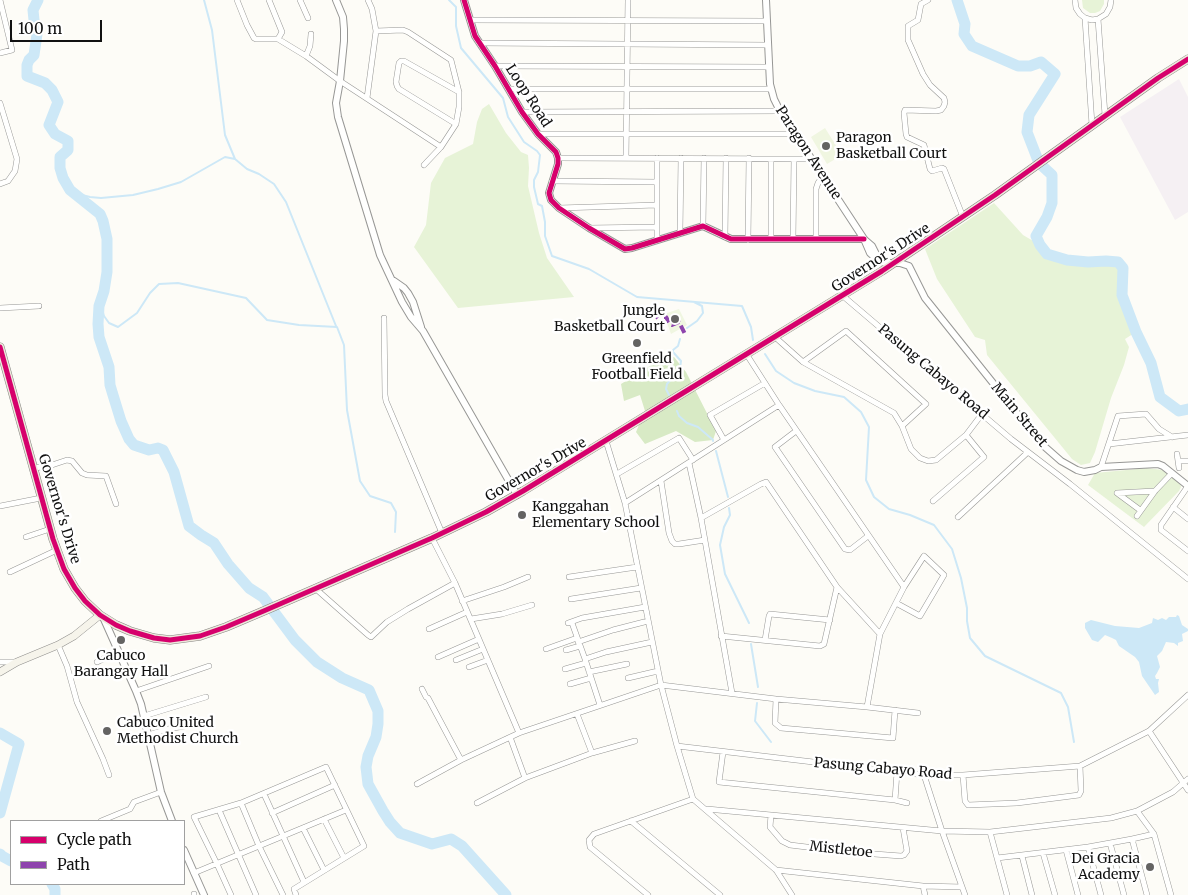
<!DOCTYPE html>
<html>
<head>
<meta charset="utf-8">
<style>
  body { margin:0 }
  #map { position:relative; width:1188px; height:895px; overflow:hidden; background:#fdfcf7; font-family:Merriweather,serif }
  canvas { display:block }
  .legend { position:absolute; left:10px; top:820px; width:175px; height:65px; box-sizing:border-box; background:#fff; border:1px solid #a0a0a0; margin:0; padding:6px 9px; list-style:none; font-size:15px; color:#111 }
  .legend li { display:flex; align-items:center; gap:10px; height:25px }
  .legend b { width:25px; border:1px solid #a0a0a0 }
  .scale { position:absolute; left:10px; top:20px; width:92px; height:22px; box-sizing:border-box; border:2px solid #111; border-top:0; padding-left:6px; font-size:15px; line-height:18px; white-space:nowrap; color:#111; -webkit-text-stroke:4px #fff; paint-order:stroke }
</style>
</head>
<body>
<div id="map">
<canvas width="1188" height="895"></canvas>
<ul class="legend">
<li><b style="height:6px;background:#d6006c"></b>Cycle path</li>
<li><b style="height:6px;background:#8e44ad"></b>Path</li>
</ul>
<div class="scale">100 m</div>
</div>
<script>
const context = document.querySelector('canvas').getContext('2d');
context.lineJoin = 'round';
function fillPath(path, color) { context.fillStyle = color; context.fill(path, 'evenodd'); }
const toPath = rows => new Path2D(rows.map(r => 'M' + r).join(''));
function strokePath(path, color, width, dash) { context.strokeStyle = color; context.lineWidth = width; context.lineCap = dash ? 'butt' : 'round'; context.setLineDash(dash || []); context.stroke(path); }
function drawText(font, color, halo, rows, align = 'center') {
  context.font = font + ' Merriweather,serif'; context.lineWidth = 5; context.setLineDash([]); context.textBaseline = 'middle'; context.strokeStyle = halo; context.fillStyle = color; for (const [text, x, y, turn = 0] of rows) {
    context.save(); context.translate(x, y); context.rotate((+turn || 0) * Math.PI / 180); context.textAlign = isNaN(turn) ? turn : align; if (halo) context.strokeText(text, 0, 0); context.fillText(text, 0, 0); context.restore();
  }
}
const industrial = toPath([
  [1179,79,1188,97,1188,212,1175,220,1120,117]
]);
const green = toPath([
  [1082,0,1104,0,1104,4,1100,11,1095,13,1090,13,1083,8],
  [489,104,506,133,521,152,528,155,529,168,528,186,539,233,547,258,574,297,458,308,414,247,426,225,431,183,445,158,473,144,477,122,482,109],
  [994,203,1023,235,1040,245,1047,254,1067,260,1088,262,1106,261,1118,262,1123,268,1122,295,1136,332,1125,339,1129,347,1124,365,1111,398,1095,452,1090,463,1081,465,1072,459,987,355,985,340,975,337,937,279,925,249],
  [1147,468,1163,470,1180,483,1181,487,1179,491,1144,527,1088,485,1095,473]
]);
const forest = toPath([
  [666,356,674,357,686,372,716,431,713,440,695,442,676,431,645,444,636,432,645,411,640,395,624,401,621,384]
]);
const pitch = toPath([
  [825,128,842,155,827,164,811,137],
  [679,309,687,325,671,334,664,314]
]);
const water = toPath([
  [1177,615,1179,616,1182,625,1188,629,1188,631,1182,634,1183,641,1178,643,1178,646,1174,643,1166,642,1162,651,1157,656,1160,667,1157,673,1155,676,1156,679,1159,679,1158,683,1159,692,1155,695,1142,676,1139,662,1135,657,1119,646,1116,640,1112,638,1105,635,1098,642,1092,640,1085,628,1085,623,1091,620,1115,626,1139,628,1152,623,1153,618,1158,620,1162,618,1166,620,1169,617,1176,617]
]);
const stream = toPath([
  [204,0,212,30,225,135,235,159,247,169,259,174,274,184,286,202,336,326],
  [449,0,456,7,456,26,461,48,503,98,508,117,524,142,537,151,540,155,538,172,534,180,534,187,538,204,542,206,545,222,545,236,552,256,589,269,637,297,742,306,751,327,753,340],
  [74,193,90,197,101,198,133,195,158,189,181,182,225,157,235,159],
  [100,302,104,316,109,323,118,327,137,313,150,293,159,284,178,283,246,298,267,320,299,325,337,327,344,345,347,410,360,481,370,496,391,503,396,512,395,532],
  [687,328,697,321,703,313,702,306,694,302],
  [765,354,776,371,794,383,815,391,844,397,861,412,869,427,866,480,874,497,889,509,910,515,934,525,952,549,961,578,967,608,967,621,970,638,985,656,1061,693,1068,707,1074,742],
  [669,395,666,389,667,384,680,368,681,361,673,352,673,350,678,346,680,339],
  [677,411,679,416,687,423,698,427,713,440,713,441],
  [716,451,728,497],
  [729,508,730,515,724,527,720,545,725,574,749,623],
  [751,644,758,687],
  [757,703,755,721,771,742]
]);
const river = toPath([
  [38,0,33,10,34,20,37,34,34,55,29,60,27,65,27,76,45,83,52,90,58,102,49,125,55,134,68,141,68,150,60,157,60,168,63,178,70,190,100,214,103,221,107,239,107,272,104,291,99,306,98,324,99,337,109,367,110,385,113,395,121,421,129,439,134,445,149,450,158,448,163,450,174,472,189,526,201,535,214,543,228,564,249,588,263,597,295,640,317,662,342,678,369,690,378,711,378,724,376,737,368,756,366,767,368,784,383,811,390,822,400,833,432,844,451,839,462,846,506,895],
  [957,0,965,24,964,34,972,46,1018,66,1030,66,1041,62,1055,74,1029,115,1027,132,1039,163,1052,175,1052,203,1047,217,1036,236,1040,245,1047,254,1067,260,1088,262,1106,261,1118,262,1123,268,1122,295,1136,332,1151,363,1160,397,1179,411,1188,409],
  [0,733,19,744,0,813],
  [0,854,2,856,11,861],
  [52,884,55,889,55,895]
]);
const minor = toPath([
  [237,0,247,25,254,38,256,39,278,39,306,56,340,81,441,147,456,124,459,107,459,92,451,60,408,32,403,30,376,31],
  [269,0,282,32,278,39],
  [300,0,308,18],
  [928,0,921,4,918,20,908,26,908,40,923,74,930,85,944,98,945,102,944,106,941,110,936,111,905,110,904,113,906,134,907,137,924,145,930,169,932,171,942,168,944,169,963,217],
  [1075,0,1076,8,1080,14,1085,18,1092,20,1098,19,1106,14,1110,7,1111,0],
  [1085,18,1092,125],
  [1098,19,1105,115],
  [470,20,766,21],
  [480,43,767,45],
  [0,53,12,50,0,0],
  [306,56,310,46,311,34],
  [495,66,768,67],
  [509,89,770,89],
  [367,98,376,31,372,9,368,0],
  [0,103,17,159,15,171,8,181,0,184],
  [522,112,780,111],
  [456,124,399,89,397,86,396,82,399,63,401,61,404,61,459,92],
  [538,134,795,134],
  [558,158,811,159],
  [626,158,628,0],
  [771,159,771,239],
  [424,165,441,147],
  [552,181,657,182],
  [559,208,657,205],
  [703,226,704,158],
  [589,228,657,227],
  [680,232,681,158],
  [725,237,726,158],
  [657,239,657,158],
  [793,239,794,159],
  [816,239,816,189,818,183,823,176],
  [748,240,749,158],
  [843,296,1011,439,1070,484,1188,579],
  [0,308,39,306],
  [384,318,385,395,386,401,442,533],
  [775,337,803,362],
  [747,355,779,405,904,587],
  [902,426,926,404,846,331,803,362,894,413,902,426,911,449,920,458,928,461,936,460,966,435,982,414],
  [796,431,775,447,845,549,850,550,868,536],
  [724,440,710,415,765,383],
  [606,441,625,503,661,685,677,746,693,799,776,870,792,895],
  [1109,444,1188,435],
  [1177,454,1179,468],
  [1178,461,1188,461],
  [689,463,701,518,732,693],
  [1101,467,1118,416,1146,414,1159,429,1172,437],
  [34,468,49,466,67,460,72,461,82,473,87,475,106,476,116,504],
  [617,474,679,438,693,460],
  [661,481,669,533,672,541,675,544,679,544,705,540],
  [1188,486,1161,525,1161,530,1188,551],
  [933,501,984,457,966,435],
  [625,503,779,405],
  [0,506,41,498],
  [1173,507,1188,519],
  [1140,510,1117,493,1155,491],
  [1137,516,1155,491,1172,473],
  [958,517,1028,452],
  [701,518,761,484,766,482,837,587,880,634],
  [26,537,50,529],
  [432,538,455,583,519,733],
  [10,572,57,550],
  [569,577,637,567],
  [316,589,368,635,371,637,387,622,408,609,455,583],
  [571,599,641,588],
  [462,601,504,587,528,577],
  [471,619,502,614,532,605],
  [568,623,582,618,645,607],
  [572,623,585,659,600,705],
  [429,629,467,612],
  [721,636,820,646,824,644,837,587],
  [765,640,769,616,770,614,830,620],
  [578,642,613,630,648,621],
  [58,645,67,666,77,702,103,759,109,775],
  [546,649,577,638],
  [566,650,580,646],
  [438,657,479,639],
  [585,659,606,652,652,642],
  [456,660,483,649],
  [0,662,17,662],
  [97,662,119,651],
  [469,667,488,660],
  [565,669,586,663],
  [589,672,627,664],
  [628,678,658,671],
  [570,684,591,678],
  [422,689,426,697,428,698,461,760],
  [136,691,209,666],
  [776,699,775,723,781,728,893,738,895,710],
  [867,707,880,634,904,587,924,556,944,575,920,616,896,603],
  [577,714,592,753],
  [144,716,206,697],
  [1149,731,1188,790],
  [148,735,168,729,191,725],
  [510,737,525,778],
  [677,746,924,775,963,775,1080,766,1149,731,1188,695],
  [723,752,719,782,895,800,907,803],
  [924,775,942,831,965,895],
  [963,775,965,801,968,805,1017,803,1079,795,1081,791,1080,766],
  [417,784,461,760,519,733,661,685,776,699,867,707,918,713],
  [264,794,304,882],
  [895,800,897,772],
  [241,803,259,846,283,895],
  [477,803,525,778,592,753,635,741],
  [707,809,942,831,990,832,1111,818,1137,811,1173,792,1188,779],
  [219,810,256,895],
  [1137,811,1154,834,1171,895],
  [272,813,335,785],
  [771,815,770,827,782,841,790,845,848,852,901,856,904,855,907,851,903,828],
  [324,819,344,858],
  [101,821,130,809,134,802,161,792],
  [631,821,720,895],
  [303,828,324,870],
  [990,832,1007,895],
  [1132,839,1147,895],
  [1110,843,1124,895],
  [1088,847,1101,895],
  [1066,850,1078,895],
  [1043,853,1055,895],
  [1022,856,1032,895],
  [997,858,1088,847,1132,839,1154,834],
  [776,870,923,886,962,887],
  [194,873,346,810],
  [923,886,925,895],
  [194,894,194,895],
  [231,895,217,864,194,817,241,803,326,767,364,846,294,889,296,895],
  [648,895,590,847,589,840,594,834,693,799]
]);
const tertiary = toPath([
  [336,0,343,17,344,29,344,41,340,81,336,103,338,117,380,255,402,302,411,317,423,331,517,495],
  [464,0,475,36,495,66,522,112,538,134,556,152,558,158,558,164,549,193,551,200,559,208,589,228,625,249,632,248,703,226,731,239,864,239],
  [766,0,770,84,774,99,780,111,864,239,870,253,879,261],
  [865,240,872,246,878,258],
  [879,261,885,263,900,263,909,266,925,298,1017,413,1045,447,1061,461,1077,470,1084,472,1095,470,1101,467,1158,464,1163,466,1188,486],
  [394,281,404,288,408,293,413,302,421,327],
  [103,617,136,691,141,704,161,792,172,821],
  [184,850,204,895]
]);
const secondary = toPath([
  [0,672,17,662,58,645,74,636,100,615]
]);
const primary = toPath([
  [0,347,53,539,64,569,75,588,85,601,100,615,116,625,130,631,154,638,170,640,200,636,226,627,266,610,432,538,486,512,523,491,882,271,995,195,1158,78,1188,59]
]);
const quiet = toPath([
  [664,317,666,317,670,324,672,325,679,322,685,334],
  [644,327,648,326,647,317,655,315,658,318]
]);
const cycleway = toPath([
  [464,0,475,36,495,66,522,112,538,134,556,152,558,158,558,164,549,193,551,200,559,208,589,228,625,249,632,248,703,226,731,239,864,239],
  [0,347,53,539,64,569,75,588,85,601,100,615,116,625,130,631,154,638,170,640,200,636,226,627,266,610,432,538,486,512,523,491,882,271,995,195,1158,78,1188,59]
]);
const markers = [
  [826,146,5,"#646362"],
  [675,319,5,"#646362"],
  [637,343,5,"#646362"],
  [522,515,5,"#646362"],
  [121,640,5,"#646362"],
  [107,731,5,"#646362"],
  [1150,867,5,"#646362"]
];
const streetNames = [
  ["Loop Road",528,96,57],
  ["Paragon Avenue",808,153,57],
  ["Governor's Drive",881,258,-33],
  ["Pasung Cabayo Road",933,372,40],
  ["Main Street",1019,415,50],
  ["Governor's Drive",536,470,-30],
  ["Governor's Drive",59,509,73],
  ["Pasung Cabayo Road",883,769,5],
  ["Mistletoe",841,850,6]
];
const poiNames = [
  ["Paragon",836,138],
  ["Basketball Court",836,154],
  ["Jungle",665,311,"right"],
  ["Basketball Court",665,327,"right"],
  ["Greenfield",637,359,"center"],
  ["Football Field",637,375,"center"],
  ["Kanggahan",532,507],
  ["Elementary School",532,523],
  ["Cabuco",121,656,"center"],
  ["Barangay Hall",121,672,"center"],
  ["Cabuco United",117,723],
  ["Methodist Church",117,739],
  ["Dei Gracia",1140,859,"right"],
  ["Academy",1140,875,"right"]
];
fillPath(industrial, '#f5f0f3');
fillPath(green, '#e7f3d7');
fillPath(forest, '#d8eac5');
fillPath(pitch, '#f0f6e1');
fillPath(water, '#cde8f7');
strokePath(stream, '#cde8f7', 2);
strokePath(river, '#cde8f7', 11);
strokePath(minor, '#979795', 6);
strokePath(tertiary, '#979795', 8);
strokePath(secondary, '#8e8d8b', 8);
strokePath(primary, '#858482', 9);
strokePath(minor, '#fffffe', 5);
strokePath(tertiary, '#fffffe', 6);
strokePath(secondary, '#f6f4eb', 7);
strokePath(primary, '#ede9dc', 8);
strokePath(quiet, '#8e44ad', 4, [8, 4]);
strokePath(cycleway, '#d6006c', 5);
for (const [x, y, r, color] of markers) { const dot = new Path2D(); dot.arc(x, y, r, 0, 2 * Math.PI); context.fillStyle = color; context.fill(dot); strokePath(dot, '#fff', 2); }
drawText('14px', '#111', '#fff', streetNames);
drawText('14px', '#111', '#fff', poiNames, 'left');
</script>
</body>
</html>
